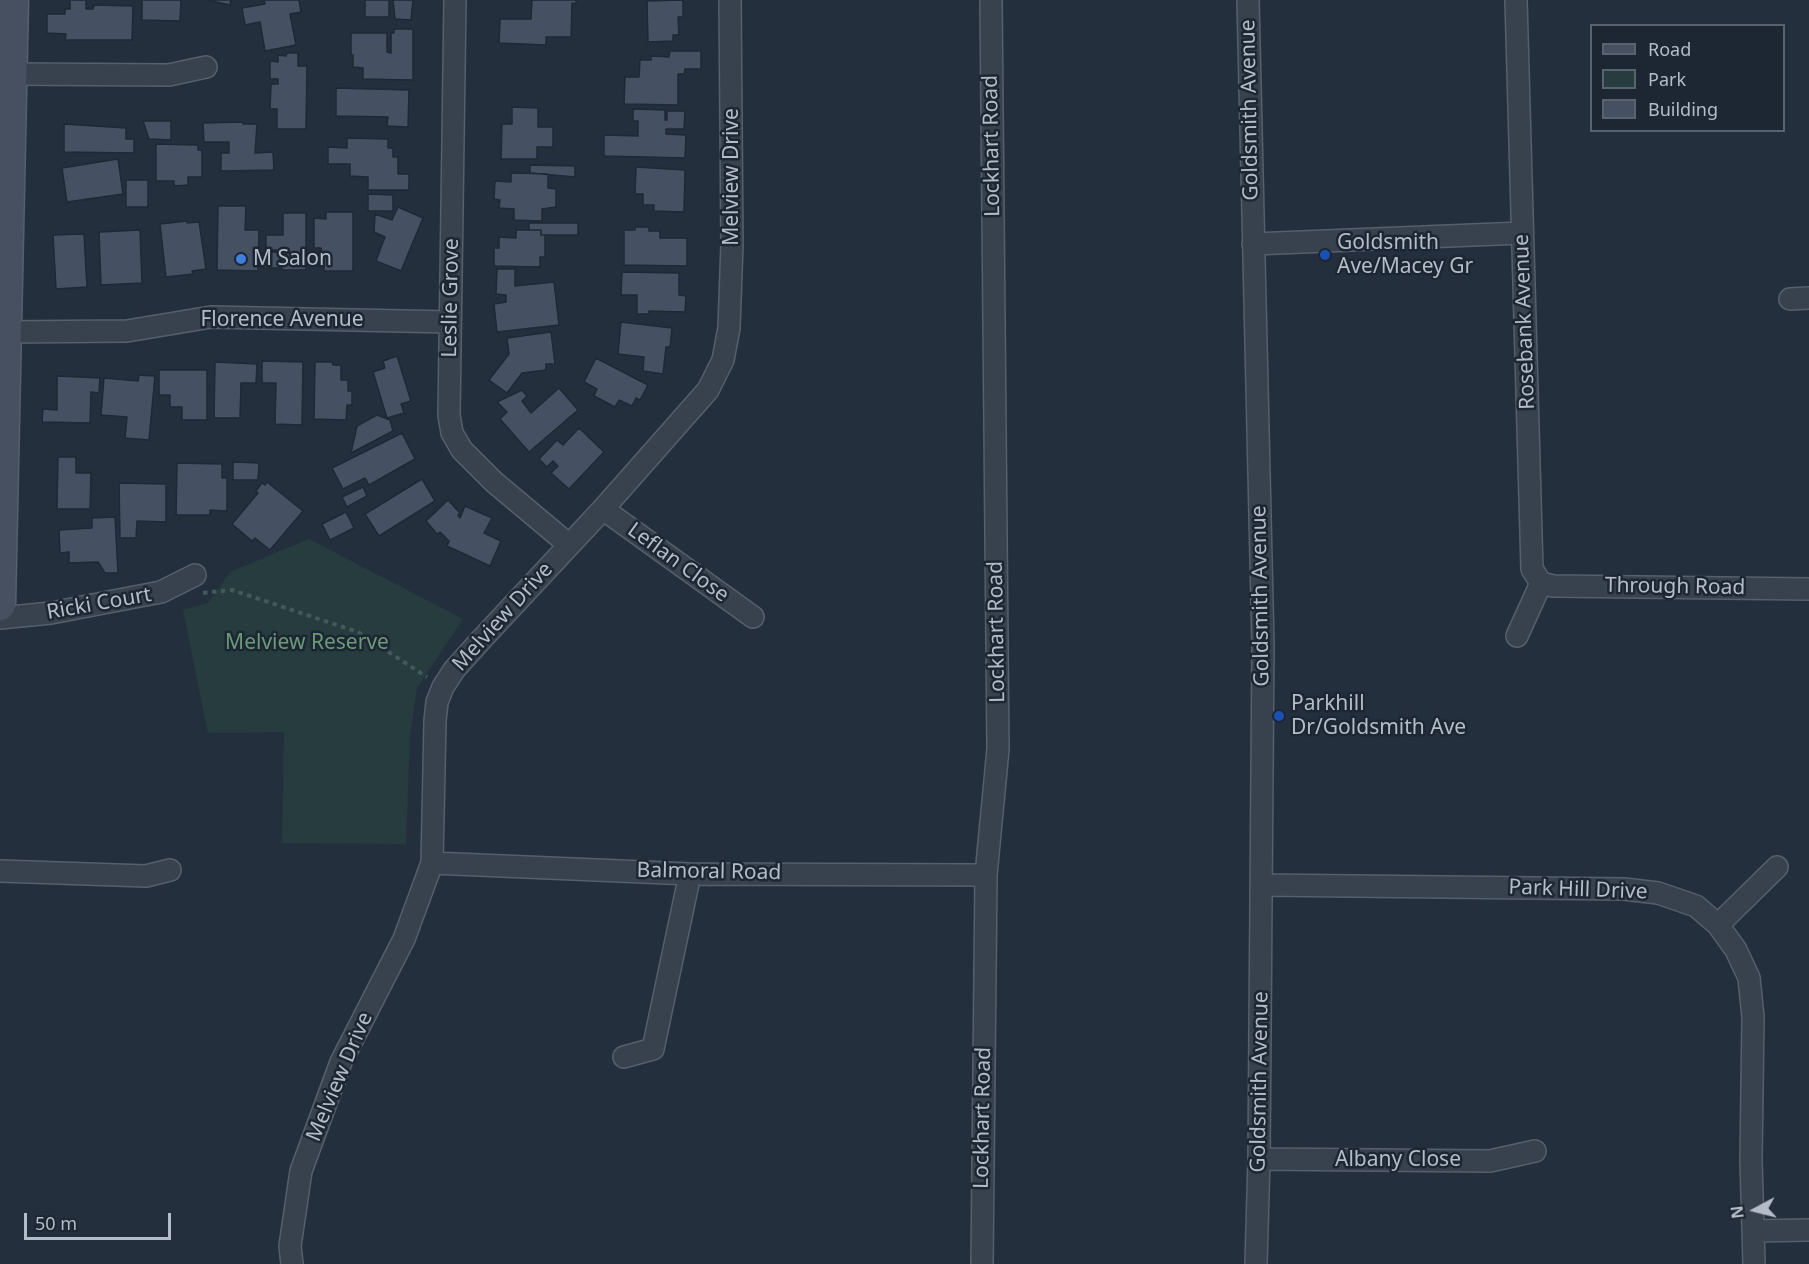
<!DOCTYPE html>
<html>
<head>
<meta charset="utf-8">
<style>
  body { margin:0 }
  #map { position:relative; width:1809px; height:1264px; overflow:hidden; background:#242f3e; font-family:"Noto Sans",sans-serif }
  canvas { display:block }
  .legend { position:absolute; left:1590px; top:24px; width:195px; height:108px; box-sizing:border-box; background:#1d2633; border:2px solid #59626f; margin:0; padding:8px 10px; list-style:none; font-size:18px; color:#b4bcc9 }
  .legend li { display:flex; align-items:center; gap:12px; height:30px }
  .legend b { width:30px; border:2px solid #59626f }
  .north { position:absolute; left:1725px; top:1180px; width:60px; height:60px; -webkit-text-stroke:4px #1d2633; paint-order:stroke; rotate:263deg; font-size:16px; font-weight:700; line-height:24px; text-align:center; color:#b4bcc9 }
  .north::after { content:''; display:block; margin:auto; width:21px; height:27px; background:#b4bcc9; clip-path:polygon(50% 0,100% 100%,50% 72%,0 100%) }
  .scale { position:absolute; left:24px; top:1213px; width:147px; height:27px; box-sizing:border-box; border:3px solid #b4bcc9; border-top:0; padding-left:8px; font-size:18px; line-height:21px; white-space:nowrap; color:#b4bcc9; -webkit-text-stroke:4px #1d2633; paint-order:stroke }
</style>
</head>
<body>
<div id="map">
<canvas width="1809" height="1264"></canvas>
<ul class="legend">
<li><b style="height:8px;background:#465061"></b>Road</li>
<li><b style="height:16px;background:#263c3f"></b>Park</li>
<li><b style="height:16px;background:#455162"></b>Building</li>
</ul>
<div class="north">N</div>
<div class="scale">50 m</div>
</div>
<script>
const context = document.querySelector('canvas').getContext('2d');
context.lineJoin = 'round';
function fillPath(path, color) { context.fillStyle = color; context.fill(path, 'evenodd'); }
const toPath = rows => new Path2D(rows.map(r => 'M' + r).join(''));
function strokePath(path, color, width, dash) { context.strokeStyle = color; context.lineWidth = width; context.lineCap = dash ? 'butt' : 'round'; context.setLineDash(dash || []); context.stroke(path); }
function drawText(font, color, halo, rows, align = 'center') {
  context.font = font + ' "Noto Sans",sans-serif'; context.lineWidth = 5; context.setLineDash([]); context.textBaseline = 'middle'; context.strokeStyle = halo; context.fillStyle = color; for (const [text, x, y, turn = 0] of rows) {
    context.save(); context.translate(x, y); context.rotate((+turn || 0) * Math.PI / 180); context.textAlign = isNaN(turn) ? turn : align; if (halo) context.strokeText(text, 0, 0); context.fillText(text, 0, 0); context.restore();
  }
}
const green = toPath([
  [309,539,463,619,417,688,410,736,406,844,282,843,284,732,208,733,183,610,208,603,230,572]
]);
const building = toPath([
  [70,0,86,0,86,9,93,9,94,5,133,6,132,40,65,40,66,34,47,33,47,14,65,14,65,9,70,9,70,0],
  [142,0,181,0,180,21,142,20,142,0],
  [207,0,231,0,230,5,207,0],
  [264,0,299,0,301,12,290,14,296,45,265,51,260,22,245,25,242,8,265,4,264,0],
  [365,0,389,0,389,17,365,17,365,0],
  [393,0,413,0,411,20,395,19,393,0],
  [532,0,576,0,576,4,572,3,571,37,546,37,546,45,499,43,500,19,531,19,532,0],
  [683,0,683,17,678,17,679,35,673,35,673,41,648,42,647,1,683,0],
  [394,29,413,29,413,80,363,79,363,68,353,67,353,55,351,55,351,33,387,33,387,52,391,53,391,33,394,33,394,29],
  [670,51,701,51,701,69,685,69,684,74,678,74,678,105,624,104,625,77,639,77,640,60,651,60,651,56,669,57,670,51],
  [287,53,298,53,298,66,307,66,306,129,277,129,277,109,270,109,271,84,278,84,278,79,270,79,270,61,278,62,278,55,286,56,287,53],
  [336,88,409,90,408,127,387,126,388,117,336,116,336,88],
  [512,107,538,108,538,127,553,127,553,147,537,147,537,159,501,159,502,124,512,124,512,107],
  [633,109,665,110,665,120,667,120,667,111,685,111,684,129,666,129,666,134,686,135,685,158,604,156,604,135,638,136,638,121,633,121,633,109],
  [143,121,171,121,171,140,149,139,143,121],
  [243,122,243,124,257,124,255,153,273,152,274,170,221,171,221,153,229,153,229,142,204,142,203,123,243,122],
  [64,124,126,128,126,139,134,139,134,153,64,152,64,124],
  [347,138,388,139,388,148,393,148,393,157,398,157,398,174,409,174,409,190,368,190,368,177,350,176,350,164,328,164,328,147,347,148,347,138],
  [156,144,198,145,198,150,202,150,202,177,188,177,188,185,174,186,174,181,156,181,156,144],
  [118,159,123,194,67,202,62,168,118,159],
  [530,165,575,166,575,177,530,173,530,165],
  [636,167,685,170,684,212,654,211,654,205,643,205,643,194,635,194,636,167],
  [511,173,548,174,548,188,556,189,556,207,542,209,542,221,514,220,514,209,499,208,500,200,494,199,495,181,511,182,511,173],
  [126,180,148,180,148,207,126,207,126,180],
  [368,194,393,195,393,211,368,211,368,194],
  [218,206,246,206,245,230,259,230,258,271,217,270,218,206],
  [398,207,423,218,401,271,376,261,385,237,374,232,375,214,392,220,398,207],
  [326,212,353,212,353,271,324,271,324,252,322,252,321,248,314,248,314,218,326,219,326,212],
  [283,213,306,213,306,270,282,270,281,250,266,250,266,235,283,235,283,213],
  [187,221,187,223,199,222,206,269,192,271,193,274,166,277,160,224,187,221],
  [529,223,578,223,578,235,541,235,541,230,529,230,529,223],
  [635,227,649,227,649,231,660,231,660,238,687,238,687,266,624,265,624,230,635,230,635,227],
  [140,230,142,283,101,285,99,232,140,230],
  [516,230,541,230,541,235,545,235,545,257,540,257,540,267,494,266,494,248,499,248,499,237,516,238,516,230],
  [84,234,87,287,56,289,53,235,84,234],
  [263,252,280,252,279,268,262,268,263,252],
  [497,269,515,269,515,286,554,282,559,325,497,332,494,304,506,302,506,295,496,294,497,269],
  [622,272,679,273,679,295,686,296,685,312,649,311,649,314,637,314,637,295,621,295,622,272],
  [621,322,672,328,670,347,666,347,663,374,643,371,644,357,618,354,621,322],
  [551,332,555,364,546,364,546,370,522,373,507,393,489,380,509,354,507,338,551,332],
  [397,356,411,401,401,404,404,413,387,418,373,372,385,368,383,361,397,356],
  [596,358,648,385,640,400,636,398,632,406,619,400,615,407,594,396,597,389,584,382,596,358],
  [262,361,303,362,302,425,275,424,276,383,262,383,262,361],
  [215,362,257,364,256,383,241,383,240,418,214,418,215,362],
  [315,362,332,362,333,365,341,365,341,380,348,380,348,391,352,391,352,405,347,405,346,420,314,419,315,362],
  [159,370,207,370,207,420,182,420,182,407,170,407,170,395,159,395,159,370],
  [139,375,155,376,149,440,125,438,127,417,101,415,104,378,138,381,139,375],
  [57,376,100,378,99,393,91,392,90,423,42,422,43,409,57,410,57,376],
  [559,388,578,410,529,452,500,419,507,412,497,402,522,390,527,396,522,401,531,413,559,388],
  [377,415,390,420,393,431,351,453,357,426,377,415],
  [579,428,604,452,569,489,551,473,558,466,553,461,547,467,539,459,557,440,563,445,579,428],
  [402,433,415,459,369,485,365,478,343,489,332,468,402,433],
  [58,457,76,457,76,473,91,473,90,509,57,509,58,457],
  [233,462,259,463,258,480,233,480,233,462],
  [177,463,222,464,222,478,227,478,227,511,210,510,210,515,176,515,177,463],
  [422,479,435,501,379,536,365,514,422,479],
  [267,482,303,511,270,550,255,538,252,541,232,524,258,493,256,491,262,483,265,485,267,482],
  [119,483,166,484,166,522,137,521,136,538,120,538,119,483],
  [363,487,367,496,347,507,342,497,363,487],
  [448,500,460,513,458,515,460,518,465,506,492,518,484,533,501,541,490,566,447,546,449,541,440,532,437,534,426,521,448,500],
  [346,512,354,528,330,540,322,524,346,512],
  [115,517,118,573,105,573,98,562,69,563,69,552,60,553,59,530,92,528,92,518,115,517]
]);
const path = toPath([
  [203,593,232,590,358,632,427,677]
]);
const street = toPath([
  [455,0,449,415,452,433,462,450,494,482,568,544],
  [1248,0,1263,644,1259,1159,1256,1264],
  [1516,0,1532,569,1541,583,1517,636],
  [12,74,169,75,206,67],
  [1253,244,1522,233],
  [1790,299,1809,298],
  [6,332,127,331,211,317,450,322],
  [603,509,753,617],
  [1541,583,1553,586,1809,589],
  [0,618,51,613,161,592,195,575],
  [432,863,690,874,986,875],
  [0,871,146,876,170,870],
  [1262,885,1624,889,1658,893,1696,906,1718,925,1736,950,1749,978,1753,1017,1751,1160,1754,1264],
  [1718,925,1777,867],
  [624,1057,653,1049,690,874],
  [1259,1159,1490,1161,1535,1151],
  [1753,1231,1809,1230],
  [292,1264,290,1246,301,1171,341,1062,404,939,432,863,435,721,437,702,443,687,454,670,480,641,603,509,708,390,723,360,729,328,732,244,730,0],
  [982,1264,986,875,998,749,991,0]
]);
const secondary = toPath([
  [0,605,13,0]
]);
const markers = [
  [1325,255,6,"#1a4fb4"],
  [241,259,6,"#3f7fe0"],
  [1279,716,6,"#1a4fb4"]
];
const streetNames = [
  ["Goldsmith Avenue",1250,110,-91],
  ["Lockhart Road",992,146,-91],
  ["Melview Drive",732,177,-90],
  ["Leslie Grove",451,298,-89],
  ["Florence Avenue",282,320],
  ["Rosebank Avenue",1525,322,-92],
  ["Leflan Close",678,563,36],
  ["Through Road",1675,587,1],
  ["Goldsmith Avenue",1261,596,-91],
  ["Ricki Court",99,604,-10],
  ["Melview Drive",503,617,-48],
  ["Lockhart Road",997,632,-91],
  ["Balmoral Road",709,872,1],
  ["Park Hill Drive",1578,890,2],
  ["Melview Drive",340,1077,-67],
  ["Goldsmith Avenue",1260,1082,-89],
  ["Lockhart Road",983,1118,-89],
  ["Albany Close",1398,1160]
];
const poiNames = [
  ["Goldsmith",1337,243],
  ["Ave/Macey Gr",1337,267],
  ["M Salon",253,259],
  ["Parkhill",1291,704],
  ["Dr/Goldsmith Ave",1291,728]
];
const parkNames = [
  ["Melview Reserve",307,643]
];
fillPath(green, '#263c3f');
fillPath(building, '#455162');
strokePath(building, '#1f2835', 1.5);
strokePath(street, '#565f6c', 24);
strokePath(secondary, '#565f6c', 33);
strokePath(path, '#44595c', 4, [4.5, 4.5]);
strokePath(street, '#38414e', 21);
strokePath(secondary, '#465061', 30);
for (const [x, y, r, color] of markers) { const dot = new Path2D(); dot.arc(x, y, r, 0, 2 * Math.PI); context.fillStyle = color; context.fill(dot); strokePath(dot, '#1d2633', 2); }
drawText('21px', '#b4bcc9', '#1d2633', streetNames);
drawText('21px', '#b4bcc9', '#1d2633', poiNames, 'left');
drawText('21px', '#6b9a76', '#1d2633', parkNames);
</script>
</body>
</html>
